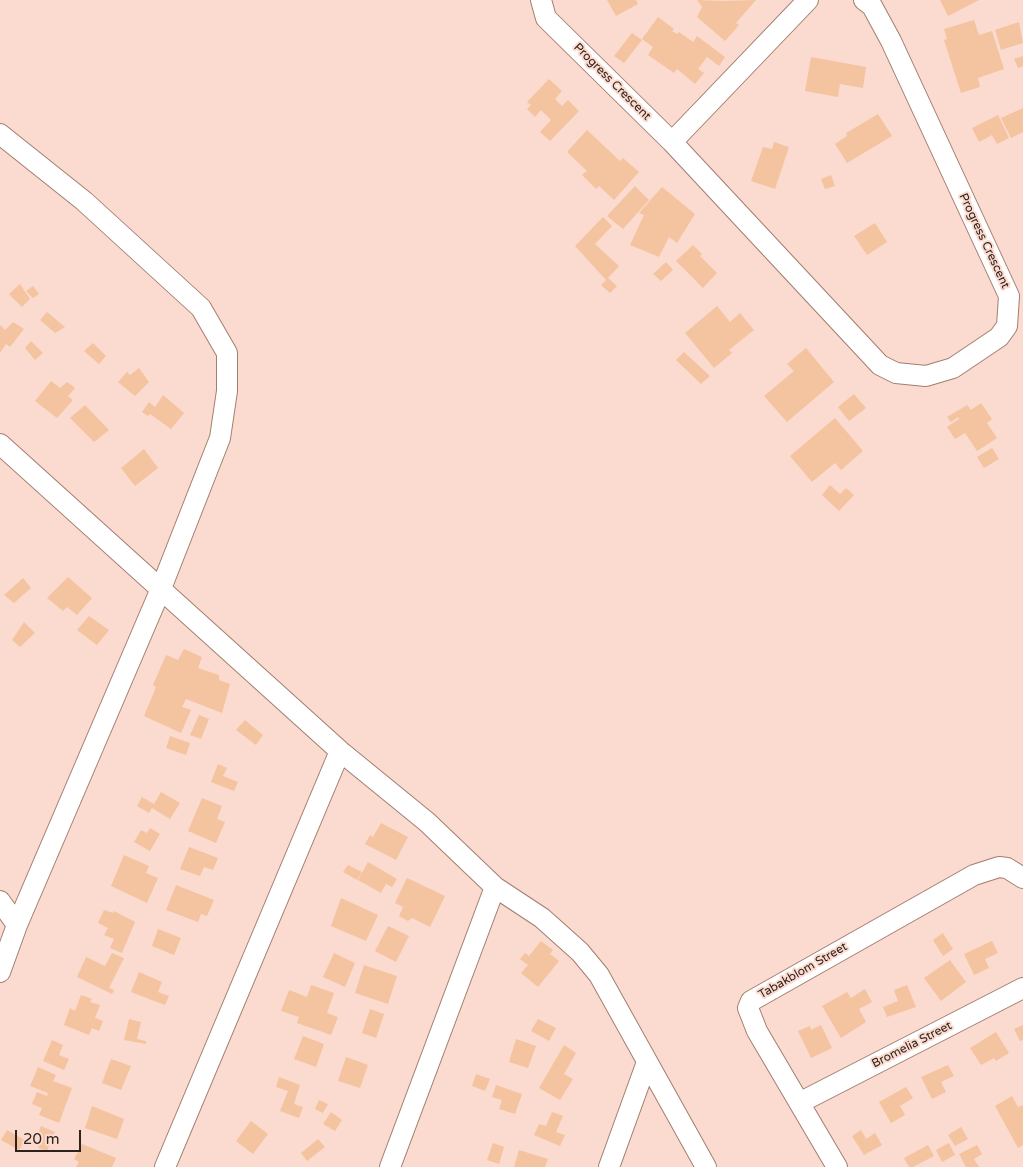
<!DOCTYPE html>
<html>
<head>
<meta charset="utf-8">
<style>
  body { margin:0 }
  #map { position:relative; width:1023px; height:1167px; overflow:hidden; background:#fbdbcf; font-family:"Varela Round",sans-serif }
  canvas { display:block }
  .scale { position:absolute; left:15px; top:1130px; width:66px; height:22px; box-sizing:border-box; border:2px solid #2f211b; border-top:0; padding-left:6px; font-size:15px; line-height:18px; white-space:nowrap; color:#2f211b; -webkit-text-stroke:4px #fbdbcf; paint-order:stroke }
</style>
</head>
<body>
<div id="map">
<canvas width="1023" height="1167"></canvas>
<div class="scale">20 m</div>
</div>
<script>
const context = document.querySelector('canvas').getContext('2d');
context.lineJoin = 'round';
function fillPath(path, color) { context.fillStyle = color; context.fill(path, 'evenodd'); }
const toPath = rows => new Path2D(rows.map(r => 'M' + r).join(''));
function strokePath(path, color, width, dash) { context.strokeStyle = color; context.lineWidth = width; context.lineCap = dash ? 'butt' : 'round'; context.setLineDash(dash || []); context.stroke(path); }
function drawText(font, color, halo, rows, align = 'center') {
  context.font = font + ' "Varela Round",sans-serif'; context.lineWidth = 4; context.setLineDash([]); context.textBaseline = 'middle'; context.strokeStyle = halo; context.fillStyle = color; for (const [text, x, y, turn = 0] of rows) {
    context.save(); context.translate(x, y); context.rotate((+turn || 0) * Math.PI / 180); context.textAlign = isNaN(turn) ? turn : align; if (halo) context.strokeText(text, 0, 0); context.fillText(text, 0, 0); context.restore();
  }
}
const building = toPath([
  [607,0,636,0,638,4,616,16],
  [697,0,722,1,756,0,736,23,739,25,725,41,697,17,702,7],
  [940,0,979,0,948,16],
  [658,17,674,29,672,31,677,34,679,32,693,42,697,36,725,57,719,66,707,57,698,69,704,73,695,84,677,69,674,73,648,55,653,47,642,39],
  [974,20,979,35,992,31,1004,69,978,78,980,87,961,93,944,40,947,39,944,29],
  [1019,22,1023,43,1001,50,995,30],
  [632,33,642,40,624,63,614,56],
  [1023,56,1023,66,1018,68,1014,59],
  [811,57,866,67,863,88,840,84,838,97,805,91],
  [549,79,562,91,555,99,562,106,568,100,579,111,550,141,540,132,551,120,541,110,535,117,527,109,531,105,527,102],
  [1023,108,1023,132,1011,138,1001,118],
  [878,114,892,136,847,163,835,144,847,136,846,133],
  [998,115,1009,138,997,144,992,135,979,142,972,128],
  [587,130,620,161,623,158,639,172,614,200,599,186,596,189,582,175,587,171,567,152],
  [774,142,789,147,775,189,751,181,763,147,772,149],
  [831,175,835,186,825,189,821,179],
  [635,186,649,200,623,229,607,216],
  [662,187,695,214,677,243,669,237,659,257,630,245,644,215,639,213],
  [603,217,612,226,595,244,619,266,608,278,617,286,610,293,601,285,606,280,575,246],
  [875,223,887,242,867,255,854,236],
  [693,245,702,254,700,256,717,273,703,288,676,261],
  [666,262,673,270,661,281,653,274],
  [20,284,30,299,22,307,9,294],
  [33,286,39,294,33,298,26,291],
  [717,306,730,322,740,313,754,330,729,350,732,353,714,368,685,333],
  [47,312,65,327,55,333,40,320],
  [13,322,24,329,10,347,6,344,0,353,0,325,5,330],
  [31,341,43,353,35,360,25,348],
  [93,343,106,356,99,364,84,351],
  [806,348,834,382,787,422,764,396,794,371,787,364],
  [684,352,710,376,701,384,676,360],
  [139,368,149,382,135,396,118,382,127,372,130,375],
  [51,381,60,388,67,382,75,388,68,396,73,400,57,418,35,401],
  [854,394,866,408,849,421,838,407],
  [163,395,184,413,171,429,150,414,148,416,142,412,149,402,155,407],
  [981,403,992,419,987,423,997,438,977,451,965,433,955,439,947,427,959,419,958,417,951,422,947,417,967,405,971,410],
  [85,405,109,430,94,442,70,418],
  [835,418,863,451,841,470,835,463,812,482,790,456],
  [992,448,999,459,984,468,977,457],
  [144,449,158,468,135,486,121,468],
  [830,485,840,494,846,488,854,495,839,511,822,495],
  [68,577,92,598,77,615,67,607,63,611,47,598],
  [23,578,31,588,14,603,4,595],
  [89,616,109,630,97,645,77,630],
  [24,622,35,633,20,647,12,640],
  [184,649,202,657,198,668,219,675,219,680,230,684,222,713,186,699,182,707,191,710,181,733,144,716,156,687,153,685,166,655,178,660],
  [199,715,209,719,201,739,190,735],
  [245,720,263,735,256,745,236,730],
  [170,736,190,743,186,755,166,748],
  [218,764,227,768,223,776,238,782,234,791,211,782],
  [161,792,180,803,170,819,152,808,149,813,137,806,142,797,154,804],
  [202,798,222,806,217,819,225,822,216,843,188,831],
  [381,823,408,837,396,860,365,844,370,835,373,837],
  [150,828,160,834,150,851,134,842,141,830,147,833],
  [189,847,218,858,213,870,204,867,200,876,180,869],
  [124,855,149,866,146,873,158,878,147,903,111,886],
  [368,862,397,879,392,887,386,884,381,893,358,880],
  [348,865,362,872,357,880,343,872],
  [407,878,445,896,430,927,412,918,408,921,399,916,403,907,395,903],
  [176,885,214,900,207,916,201,914,198,922,166,910],
  [341,898,378,915,366,941,331,926],
  [104,910,113,913,114,911,135,922,122,953,110,948,114,939,104,935,108,928,98,923],
  [388,926,409,936,396,962,375,951],
  [158,929,181,938,174,955,152,946],
  [943,933,953,949,943,956,933,940],
  [541,941,553,950,550,954,559,961,538,987,521,973,528,965,520,959,525,953,529,956],
  [992,941,998,953,985,959,989,968,974,975,964,954],
  [112,953,124,958,109,988,114,990,112,994,77,977,86,957,105,966],
  [334,953,355,963,345,987,323,977],
  [950,960,966,982,941,1001,924,978],
  [364,965,397,976,388,1004,355,993],
  [139,972,162,982,158,992,169,996,165,1005,131,992],
  [311,985,334,993,327,1013,338,1017,331,1035,297,1023,299,1017,281,1011,289,990,307,997],
  [907,985,916,1007,887,1017,883,1007,898,1001,894,990],
  [865,989,872,1002,859,1009,866,1022,841,1038,822,1006,847,992,851,998],
  [81,995,92,999,90,1002,100,1005,95,1018,103,1021,99,1031,92,1028,89,1035,64,1025,70,1008,75,1011],
  [370,1009,384,1014,376,1038,362,1033],
  [129,1019,141,1022,137,1039,146,1041,146,1044,124,1040],
  [538,1019,556,1028,549,1041,531,1031],
  [821,1025,832,1048,811,1058,798,1031,810,1026,811,1030],
  [1023,1025,1023,1040,1020,1041,1014,1029],
  [996,1032,1009,1053,996,1061,994,1058,981,1065,970,1048],
  [303,1036,324,1044,316,1067,294,1059],
  [516,1039,536,1046,528,1068,509,1062],
  [52,1040,63,1045,59,1055,69,1059,64,1070,43,1061],
  [564,1045,576,1053,564,1074,573,1079,560,1100,539,1088],
  [346,1057,368,1065,360,1088,338,1081],
  [111,1059,131,1066,121,1090,102,1083],
  [948,1065,954,1076,941,1082,946,1092,932,1099,921,1077],
  [38,1067,56,1075,53,1081,72,1088,59,1123,39,1115,42,1108,32,1104,37,1092,47,1096,48,1093,30,1086],
  [476,1074,490,1079,485,1091,472,1086],
  [279,1077,300,1085,294,1104,303,1107,299,1118,280,1111,288,1091,276,1087],
  [496,1085,522,1094,515,1114,499,1109,502,1100,492,1097],
  [906,1087,913,1098,900,1106,905,1115,891,1123,879,1102],
  [1012,1096,1018,1107,1023,1105,1023,1145,1018,1148,995,1106],
  [319,1100,328,1104,323,1113,315,1109],
  [92,1106,124,1119,117,1139,85,1128],
  [331,1112,342,1120,335,1131,323,1124],
  [552,1112,563,1116,556,1132,565,1135,560,1146,534,1135,539,1124,546,1126],
  [251,1121,268,1134,253,1154,236,1141],
  [41,1126,55,1132,47,1151,38,1148,42,1138,37,1136],
  [961,1127,968,1139,955,1146,948,1135],
  [7,1130,25,1140,19,1150,1,1140],
  [861,1130,866,1139,875,1133,882,1145,864,1155,852,1136],
  [318,1139,325,1147,307,1161,301,1153],
  [493,1143,504,1147,499,1164,487,1160],
  [949,1143,955,1155,942,1162,936,1150],
  [82,1144,116,1158,112,1167,76,1167,79,1162,74,1159],
  [928,1145,934,1156,913,1167,909,1167,904,1158],
  [977,1145,982,1154,974,1159,979,1167,966,1167,959,1154],
  [519,1150,548,1159,545,1167,514,1167]
]);
const minor = toPath([
  [541,0,546,18,672,142,880,365,896,373,926,376,953,368,999,337,1007,326,1009,296,891,41,872,6,864,0],
  [0,134,84,201,201,308,227,353,227,391,220,438,160,591,17,925,0,972],
  [672,142,808,0],
  [0,444,340,751,427,822,495,887,542,918,580,952,599,975,706,1167],
  [0,901,17,925],
  [801,1102,1023,988],
  [165,1167,340,751],
  [390,1167,495,887],
  [609,1167,647,1062],
  [837,1167,757,1031,748,1008,751,1001,974,875,999,867,1007,868,1023,878]
]);
const streetNames = [
  ["Progress Crescent",612,82,45],
  ["Progress Crescent",984,241,65],
  ["Tabakblom Street",803,971,-30],
  ["Bromelia Street",912,1045,-27]
];
fillPath(building, '#f4c39f');
strokePath(minor, '#a27e70', 22);
strokePath(minor, '#fff', 20);
drawText('12px', '#2f211b', '#fbdbcf', streetNames);
</script>
</body>
</html>
